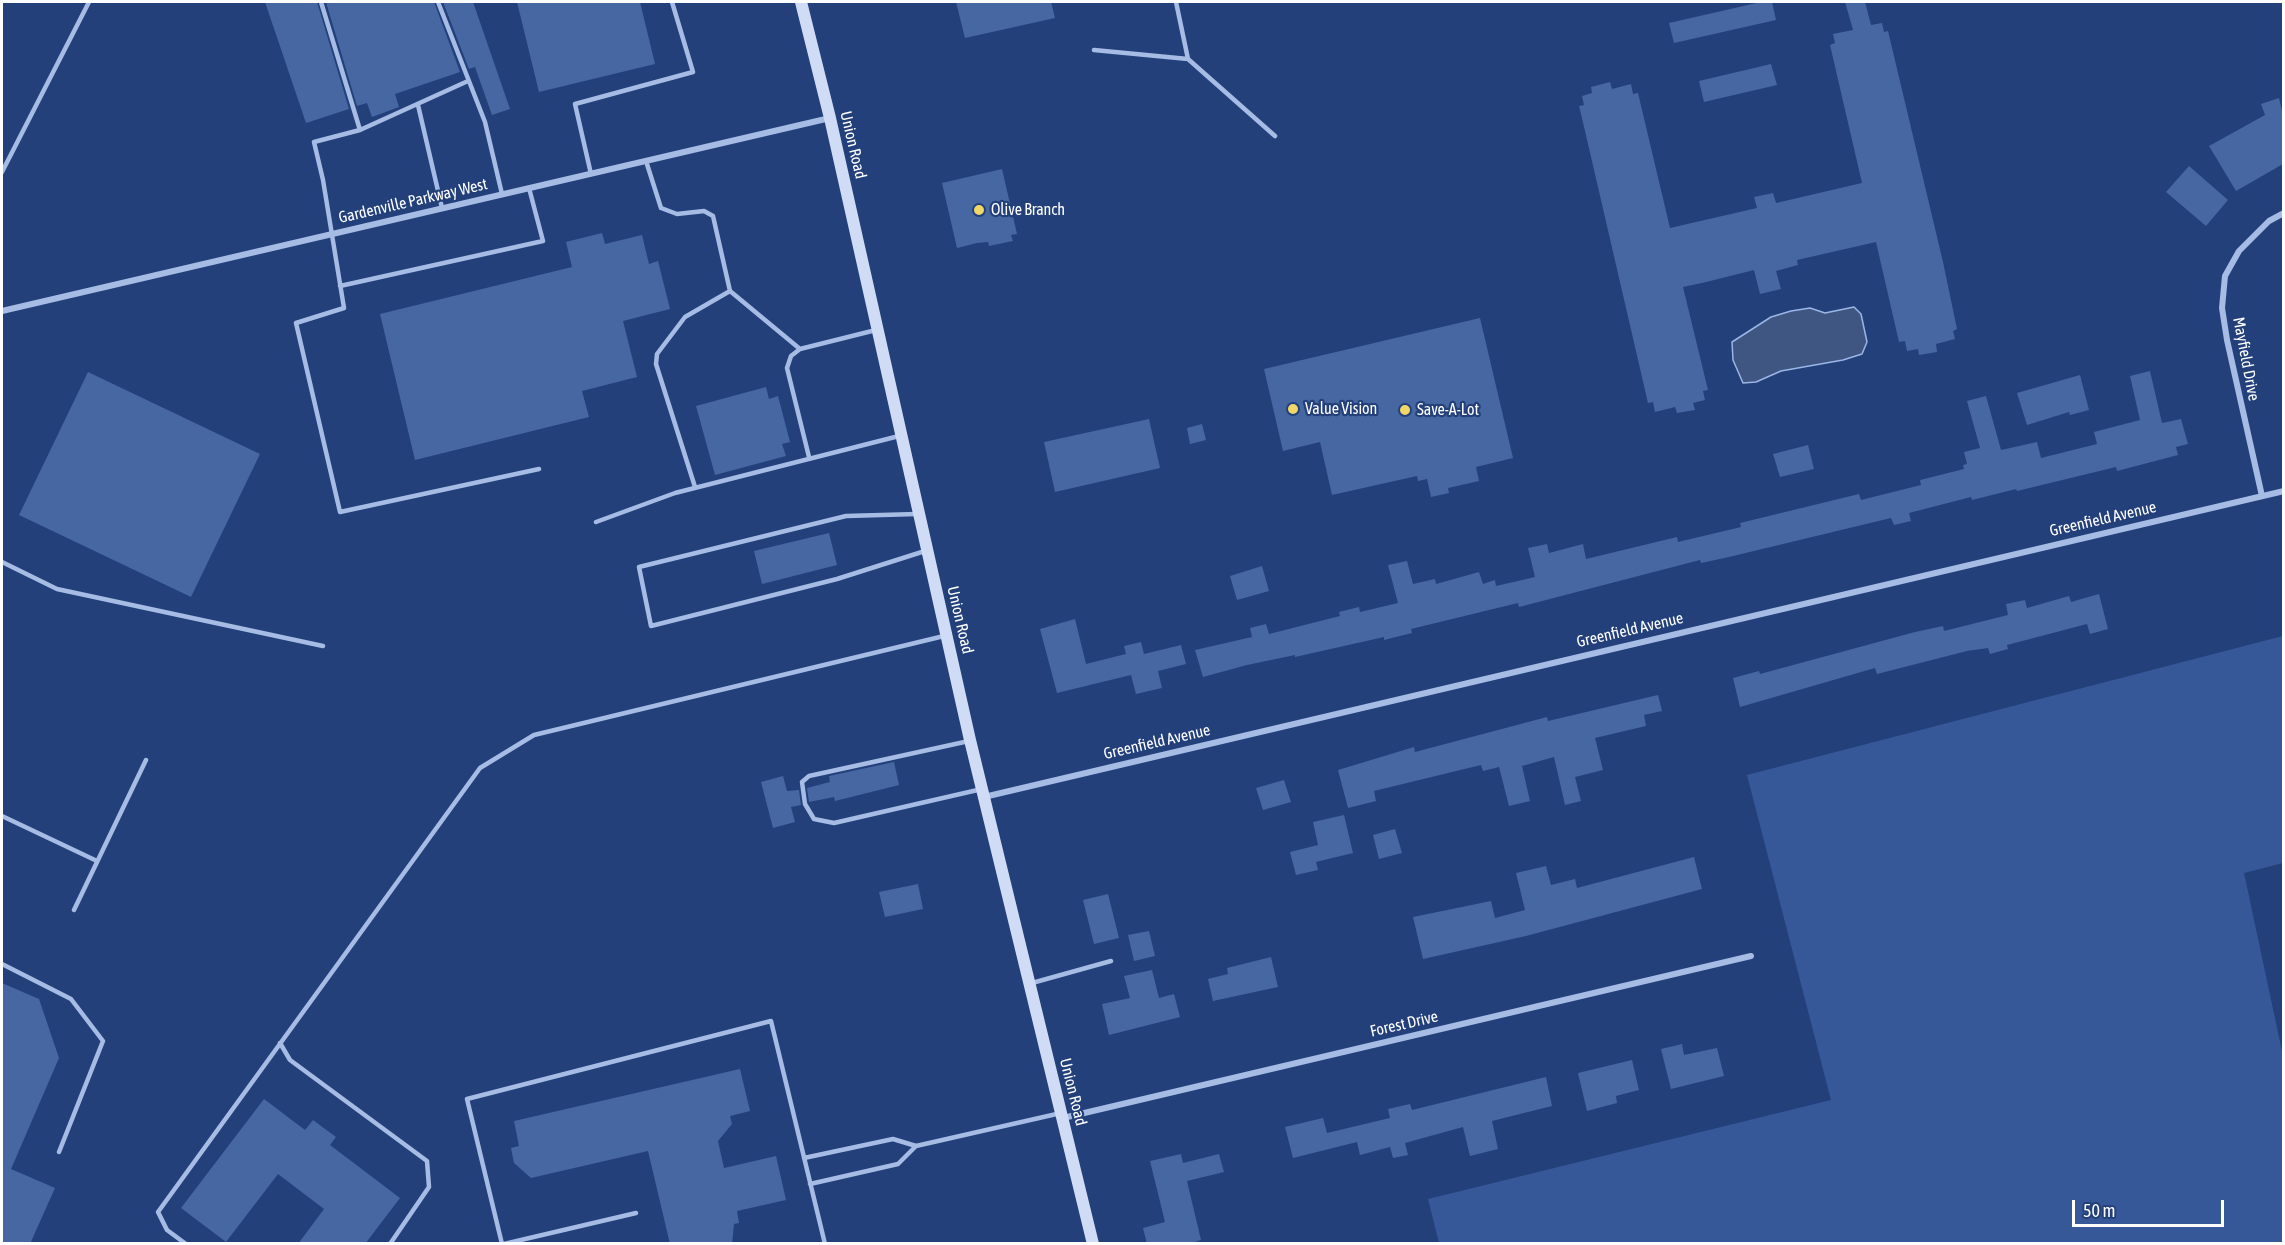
<!DOCTYPE html>
<html>
<head>
<meta charset="utf-8">
<style>
  body { margin:0 }
  #map { position:relative; width:2285px; height:1245px; overflow:hidden; background:#23407b; font-family:"Asap Condensed",sans-serif }
  canvas { display:block }
  .frame { position:absolute; inset:0; border:3px solid #fff; pointer-events:none }
  .scale { position:absolute; left:2072px; top:1200px; width:152px; height:27px; box-sizing:border-box; border:3px solid #fff; border-top:0; padding-left:8px; font-size:18px; line-height:21px; white-space:nowrap; color:#fff; -webkit-text-stroke:4px #23407b; paint-order:stroke }
</style>
</head>
<body>
<div id="map">
<canvas width="2285" height="1245"></canvas>
<div class="frame"></div>
<div class="scale">50 m</div>
</div>
<script>
const c = document.querySelector('canvas').getContext('2d');
c.lineJoin = 'round';
function paint(path, color) {
  c.fillStyle = color;
  c.fill(path, 'evenodd');
}
function poly(rows) {
  const path = new Path2D();
  for (const r of rows) {
    path.moveTo(r[0], r[1]);
    for (let i = 2; i < r.length; i += 2) path.lineTo(r[i], r[i + 1]);
  }
  return path;
}
function strokePath(path, color, width, dash) {
  c.strokeStyle = color;
  c.lineWidth = width;
  c.lineCap = dash ? 'butt' : 'round';
  c.setLineDash(dash || []);
  c.stroke(path);
}
function drawText(font, color, halo, rows, align = 'center') {
  c.font = font + ' "Asap Condensed",sans-serif';
  c.lineWidth = 4.5;
  c.setLineDash([]);
  c.textBaseline = 'middle';
  c.strokeStyle = halo;
  c.fillStyle = color;
  for (const [text, x, y, turn = 0] of rows) {
    c.save();
    c.translate(x, y);
    c.rotate((+turn || 0) * Math.PI / 180);
    c.textAlign = isNaN(turn) ? turn : align;
    if (halo) c.strokeText(text, 0, 0);
    c.fillText(text, 0, 0);
    c.restore();
  }
}
const green = poly([
  [2283,636,2283,863,2244,873,2283,1056,2283,1243,1439,1243,1428,1199,1831,1100,1747,775]
]);
const water = poly([
  [1854,307,1861,314,1867,342,1862,354,1843,360,1781,371,1756,382,1743,383,1733,360,1732,342,1771,317,1791,311,1810,308,1825,313,1854,307]
]);
const building = poly([
  [265,2,317,2,349,109,306,123],
  [326,2,434,2,460,72,395,94,399,107,372,117,367,103,357,106],
  [443,2,473,2,510,109,492,115,475,67,469,69],
  [517,2,640,2,655,64,539,92],
  [956,2,1051,2,1055,18,965,38],
  [1761,2,1772,2,1776,20,1674,43,1669,23],
  [1845,2,1865,2,1871,25,1882,23,1884,32,1888,31,1943,262,1957,329,1953,331,1955,339,1936,344,1937,352,1919,355,1918,349,1907,351,1905,341,1899,342,1876,242,1797,260,1798,265,1776,271,1781,289,1760,294,1754,270,1702,283,1683,287,1708,390,1703,391,1705,400,1693,403,1695,410,1677,413,1675,407,1655,412,1653,402,1648,403,1585,131,1579,106,1584,105,1582,96,1592,93,1591,87,1610,82,1612,89,1631,84,1633,94,1638,93,1670,228,1757,208,1754,197,1773,193,1776,203,1862,183,1830,45,1835,43,1833,34,1853,30],
  [1771,64,1777,85,1704,102,1699,81],
  [2279,98,2283,115,2283,164,2236,191,2209,146,2265,115,2261,104],
  [2189,166,2228,200,2206,226,2166,192],
  [1002,169,1017,234,1011,235,1013,241,989,246,988,242,977,243,957,248,942,183],
  [602,233,605,244,642,235,649,264,658,261,670,309,623,321,637,377,582,391,589,417,415,460,380,314,572,267,566,242],
  [1480,318,1513,458,1476,467,1479,481,1448,488,1449,493,1431,497,1427,479,1418,481,1417,476,1332,495,1320,442,1283,451,1264,369],
  [2150,371,2162,423,2181,419,2188,444,2176,447,2178,455,2117,471,2116,467,2017,491,2016,489,1972,500,1971,497,1909,513,1911,521,1894,525,1891,518,1729,557,1701,563,1700,560,1519,607,1518,603,1411,629,1412,633,1384,640,1384,637,1295,657,1295,655,1247,665,1203,677,1195,650,1252,637,1250,628,1266,624,1269,634,1340,616,1339,612,1359,607,1360,612,1398,603,1388,565,1407,561,1413,584,1435,579,1436,584,1479,572,1483,584,1495,580,1496,586,1535,577,1528,548,1547,544,1549,553,1583,544,1586,559,1677,537,1678,542,1741,527,1740,523,1859,494,1861,500,1921,485,1920,480,1964,469,1963,465,1967,464,1964,452,1980,448,1967,401,1986,396,2001,450,2037,442,2041,458,2097,444,2094,432,2140,420,2130,376],
  [88,372,260,454,191,597,19,515],
  [2080,375,2089,410,2070,415,2069,412,2027,425,2017,393],
  [766,387,769,399,778,396,790,442,782,444,786,456,715,475,696,406],
  [1149,419,1160,468,1055,492,1044,442],
  [1202,424,1206,440,1190,444,1187,428],
  [1808,445,1814,469,1780,477,1773,454],
  [829,533,837,565,762,584,754,551],
  [1262,566,1269,591,1237,600,1230,576],
  [2099,594,2108,629,2090,634,2087,624,2007,645,2008,649,1990,654,1988,648,1967,651,1877,674,1875,668,1740,707,1733,678,1759,671,1760,674,1915,632,1943,626,1944,631,2008,615,2006,604,2025,600,2027,608,2069,596,2071,602],
  [1075,619,1086,664,1126,654,1124,646,1141,642,1144,654,1181,645,1186,664,1158,671,1162,688,1136,694,1131,675,1057,693,1040,629],
  [1658,695,1662,711,1644,715,1646,726,1595,738,1603,770,1575,777,1581,801,1565,805,1554,757,1522,766,1530,801,1509,806,1499,767,1483,771,1481,765,1374,791,1376,801,1348,808,1338,770,1414,747,1415,752,1547,717,1548,721],
  [894,762,899,785,835,801,834,797,809,802,807,788,830,782,829,776],
  [783,776,787,791,799,790,801,805,791,807,795,822,773,828,761,782],
  [1284,780,1291,802,1263,810,1256,788],
  [1344,815,1353,853,1316,862,1318,870,1296,875,1290,852,1318,845,1313,822],
  [1395,829,1402,853,1379,859,1373,835],
  [1694,857,1702,889,1526,936,1423,959,1413,917,1491,901,1495,918,1525,910,1516,873,1546,866,1551,885,1575,879,1577,888],
  [918,884,923,909,885,917,879,892],
  [1108,894,1119,938,1094,944,1083,900],
  [1149,931,1155,956,1134,961,1128,935],
  [1271,957,1278,987,1213,1001,1208,979,1228,974,1227,968],
  [1152,970,1159,998,1174,994,1180,1017,1109,1035,1102,1004,1130,998,1124,976],
  [2,983,39,999,59,1058,11,1169,55,1188,30,1244,2,1244],
  [1682,1044,1684,1055,1717,1048,1724,1076,1671,1089,1661,1049],
  [1632,1060,1639,1090,1616,1096,1617,1103,1587,1111,1578,1073],
  [740,1069,750,1111,730,1116,732,1124,718,1141,724,1168,776,1156,786,1200,737,1211,739,1223,734,1224,732,1244,670,1244,648,1151,531,1178,514,1163,511,1148,519,1146,514,1121],
  [1546,1077,1552,1106,1492,1121,1498,1149,1470,1156,1463,1127,1405,1143,1408,1155,1393,1158,1390,1147,1360,1155,1357,1142,1293,1158,1285,1127,1323,1118,1327,1133,1390,1118,1388,1109,1410,1104,1412,1110],
  [264,1099,305,1130,313,1120,336,1137,330,1145,400,1198,365,1244,298,1244,324,1209,278,1174,226,1242,181,1208],
  [1181,1154,1183,1163,1219,1154,1224,1172,1187,1181,1201,1240,1188,1244,1147,1244,1143,1228,1165,1222,1150,1161]
]);
const service = poly([
  [321,2,360,130,468,81],
  [438,2,485,122,502,194],
  [1176,2,1188,59,1275,136],
  [1094,50,1188,59],
  [418,105,442,208],
  [360,130,314,142,323,180,344,308,296,323,340,512,539,469],
  [646,161,661,208,677,214,704,211,713,216,730,291,800,349],
  [2,172,89,2],
  [591,174,575,104,693,72,672,2],
  [340,286,543,241,529,188],
  [809,457,787,368,791,356,800,349,876,330],
  [695,487,656,364,657,354,685,317,730,291],
  [917,514,846,516,639,567,651,626,837,579,925,551],
  [596,522,675,493,899,436],
  [2,562,57,589,323,646],
  [969,741,809,776,802,782,805,804,814,819,834,823,982,789],
  [2,816,97,861],
  [74,910,146,760],
  [2,964,71,999,103,1041,59,1152],
  [1032,983,1111,961],
  [280,1043,290,1060,427,1161,429,1187,390,1244],
  [804,1158,893,1139,916,1146,1061,1113],
  [810,1184,898,1164,916,1146],
  [186,1244,167,1230,158,1212,480,768,534,735,944,636],
  [502,1244,467,1099,771,1021,825,1244],
  [504,1244,636,1213]
]);
const minor = poly([
  [2,311,830,118],
  [2262,496,2227,340,2222,308,2225,276,2239,251,2269,221,2284,213],
  [984,797,2284,491],
  [1063,1118,1751,956]
]);
const secondary = poly([
  [801,2,830,118,970,740,1093,1244]
]);
const markers = [
  [979,210,6,"#f0d769"],
  [1293,409,6,"#f0d769"],
  [1405,410,6,"#f0d769"]
];
const streetNames = [
  ["Union Road",853,145,77],
  ["Gardenville Parkway West",413,201,-13],
  ["Mayfield Drive",2246,359,79],
  ["Greenfield Avenue",2103,519,-13],
  ["Union Road",960,620,77],
  ["Greenfield Avenue",1630,630,-13],
  ["Greenfield Avenue",1157,742,-13],
  ["Forest Drive",1404,1024,-13],
  ["Union Road",1073,1092,76]
];
const poiNames = [
  ["Olive Branch",991,210],
  ["Value Vision",1305,409],
  ["Save-A-Lot",1417,410]
];
paint(green, '#365899');
paint(water, '#405682');
strokePath(water, '#9ab6e6', 1.5);
paint(building, '#4767a2');
strokePath(service, '#a6bce5', 4.5);
strokePath(minor, '#a6bce5', 6);
strokePath(secondary, '#d0dcf5', 12);
for (const [x, y, r, color] of markers) {
  const dot = new Path2D();
  dot.arc(x, y, r, 0, 2 * Math.PI);
  c.fillStyle = color;
  c.fill(dot);
  strokePath(dot, '#23407b', 2);
}
drawText('16px', '#fff', '#23407b', streetNames);
drawText('16px', '#fff', '#23407b', poiNames, 'left');
</script>
</body>
</html>
